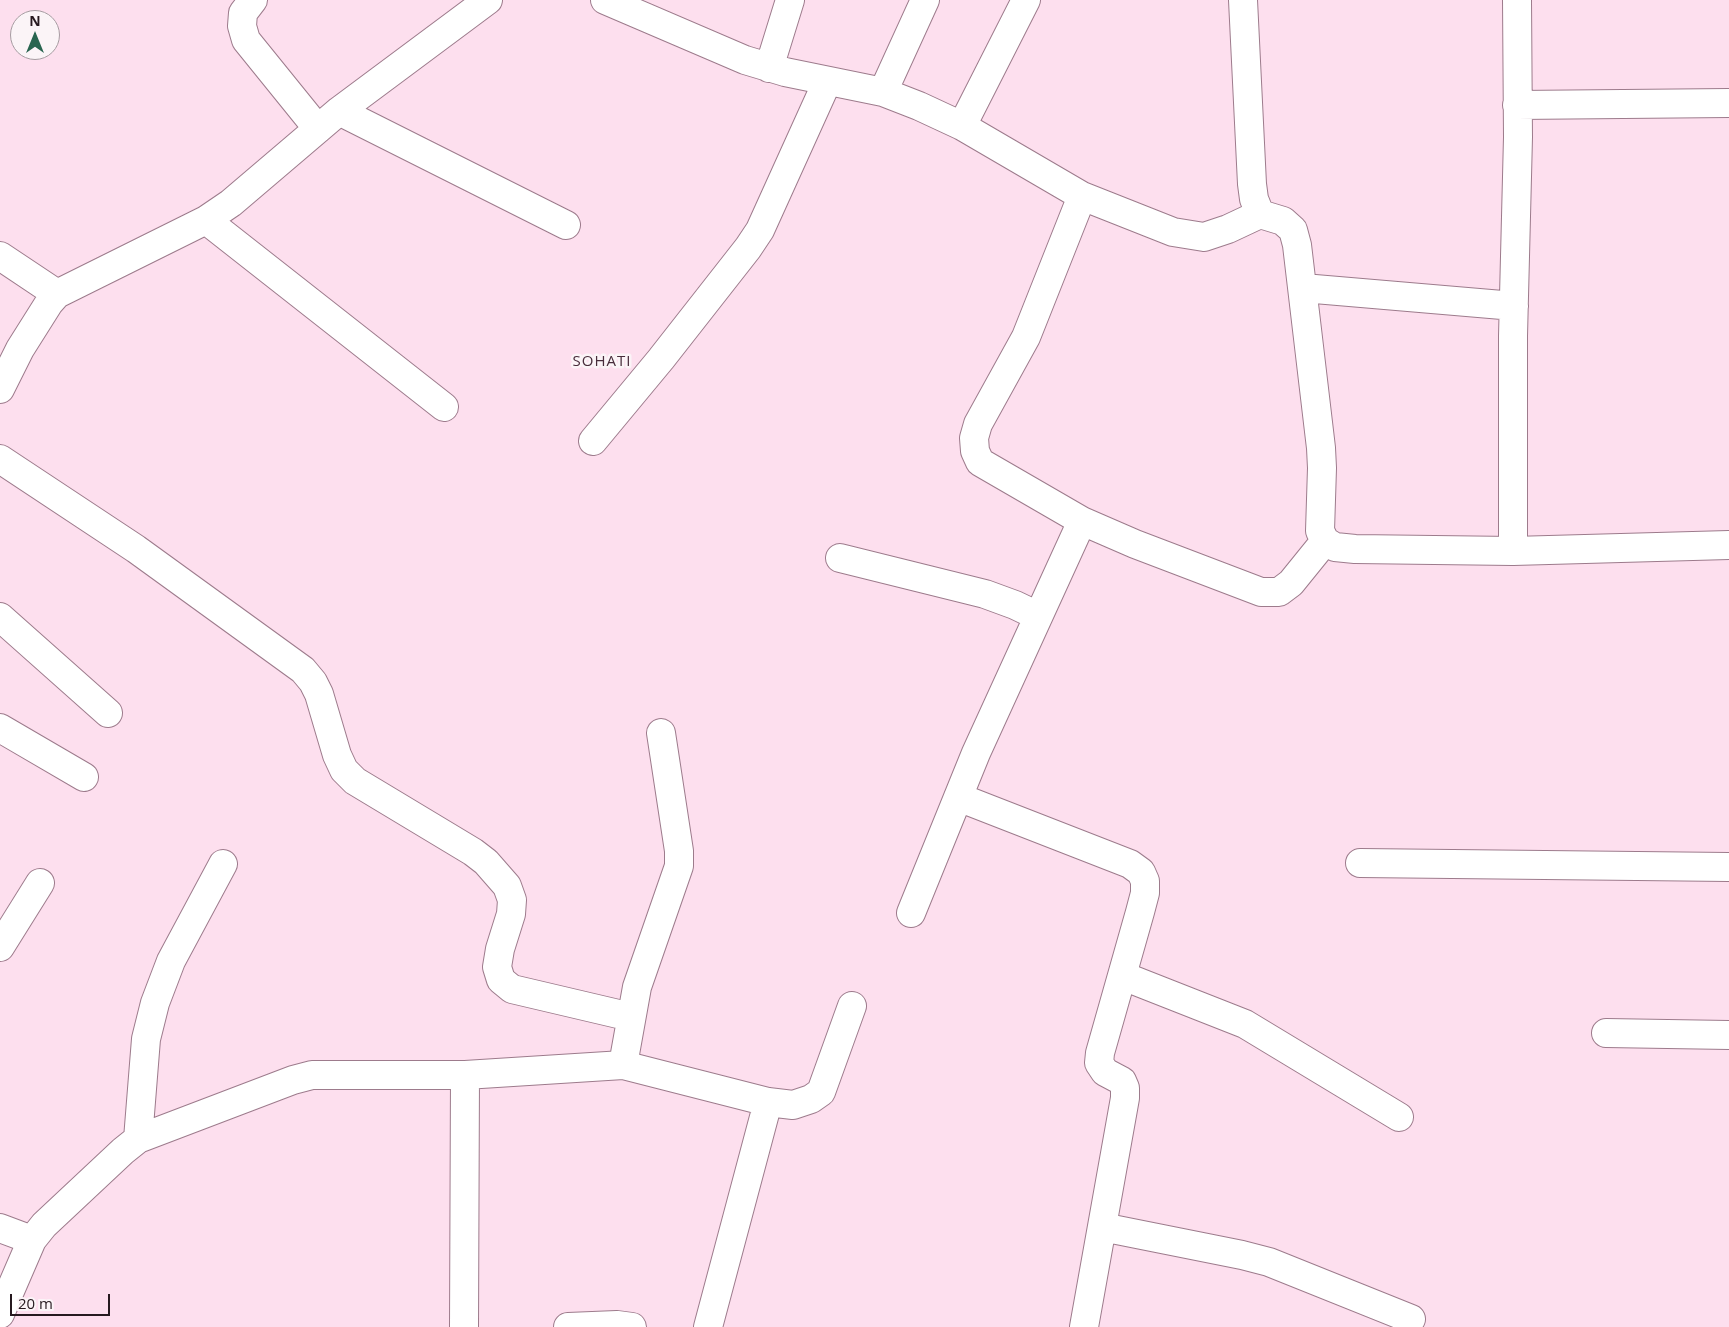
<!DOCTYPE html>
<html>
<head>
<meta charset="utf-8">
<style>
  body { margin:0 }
  #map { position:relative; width:1729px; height:1327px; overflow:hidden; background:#fddfee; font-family:"Open Sans",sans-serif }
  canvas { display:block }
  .north { position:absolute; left:10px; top:10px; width:50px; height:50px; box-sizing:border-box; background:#fbf4f7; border:1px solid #a69ca1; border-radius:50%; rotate:0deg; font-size:14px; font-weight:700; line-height:20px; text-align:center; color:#26191f }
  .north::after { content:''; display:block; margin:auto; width:18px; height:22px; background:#296550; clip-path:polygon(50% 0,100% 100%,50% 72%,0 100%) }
  .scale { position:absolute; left:10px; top:1294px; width:100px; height:22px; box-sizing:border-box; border:2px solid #26191f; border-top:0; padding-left:6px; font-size:15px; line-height:18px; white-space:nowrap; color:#26191f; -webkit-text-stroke:4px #fbf4f7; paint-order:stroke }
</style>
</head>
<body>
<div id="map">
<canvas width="1729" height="1327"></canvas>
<div class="north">N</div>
<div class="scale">20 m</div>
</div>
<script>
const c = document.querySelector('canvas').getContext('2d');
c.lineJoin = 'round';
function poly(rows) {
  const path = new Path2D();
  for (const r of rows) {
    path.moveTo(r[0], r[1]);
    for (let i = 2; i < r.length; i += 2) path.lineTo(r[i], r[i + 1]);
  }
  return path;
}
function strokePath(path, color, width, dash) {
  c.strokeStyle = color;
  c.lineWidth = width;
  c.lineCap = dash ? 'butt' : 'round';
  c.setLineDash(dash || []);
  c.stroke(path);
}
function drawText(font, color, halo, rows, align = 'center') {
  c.font = font + ' "Open Sans",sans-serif';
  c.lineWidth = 5;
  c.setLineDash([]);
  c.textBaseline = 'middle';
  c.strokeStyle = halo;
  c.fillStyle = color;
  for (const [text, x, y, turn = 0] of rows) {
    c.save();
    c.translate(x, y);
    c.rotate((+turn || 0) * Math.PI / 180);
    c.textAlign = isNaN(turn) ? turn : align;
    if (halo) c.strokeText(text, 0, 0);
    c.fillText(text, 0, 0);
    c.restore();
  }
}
const minor = poly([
  [253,0,243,13,242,26,246,40,318,129],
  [605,0,745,60,785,72,883,92,919,106,962,126,1082,196,1173,232,1204,237,1228,229,1260,214],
  [1243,0,1252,184,1254,199,1260,214,1283,221,1293,230,1297,245,1321,448,1322,468,1320,531,1325,541,1335,547,1355,549,1513,551,1729,545],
  [769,68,790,0],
  [883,92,925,0],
  [1517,105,1729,103],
  [339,111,566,225],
  [962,126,1026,0],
  [1082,196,1026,337,978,424,974,438,975,451,980,462,1082,521,1135,544,1261,592,1279,592,1291,583,1325,541],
  [206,220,444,407],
  [0,256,57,294],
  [1303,288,1514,306],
  [0,389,20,349,49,303,57,294,206,220,231,203,339,111,488,0],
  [593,441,661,359,748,248,760,230,827,82],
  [0,459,136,549,303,670,313,682,319,694,337,755,344,770,355,781,473,852,486,862,507,886,512,900,511,914,500,949,497,967,501,980,512,989,631,1017],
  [1513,551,1513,336,1518,137,1517,0],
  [840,558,985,594,1015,605,1038,616],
  [0,617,108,713],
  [0,728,84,777],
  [958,797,1130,864,1141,872,1145,881,1145,893,1140,912,1100,1053,1099,1063,1105,1072,1122,1081,1125,1088,1125,1098,1084,1327],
  [1360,863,1729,867],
  [911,913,976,753,1082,521],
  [0,947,40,883],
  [1123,976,1245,1024,1399,1117],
  [1606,1033,1729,1035],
  [623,1065,637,987,679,866,679,851,661,733],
  [138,1139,146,1039,155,1003,171,961,223,864],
  [1102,1227,1242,1255,1269,1262,1411,1319],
  [0,1228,32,1240],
  [0,1314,32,1240,44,1225,123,1151,138,1139,293,1080,312,1075,465,1075,623,1065,768,1102,793,1105,811,1099,821,1092,852,1006],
  [464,1327,465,1075],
  [568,1327,617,1325,632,1327],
  [708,1327,768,1102]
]);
const quarterNames = [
  ["SOHATI",602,362]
];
strokePath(minor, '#9d7b8c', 30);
strokePath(minor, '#fff', 28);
c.letterSpacing = '1px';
drawText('15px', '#482c3b', '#fbf4f7', quarterNames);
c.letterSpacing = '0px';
</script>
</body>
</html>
